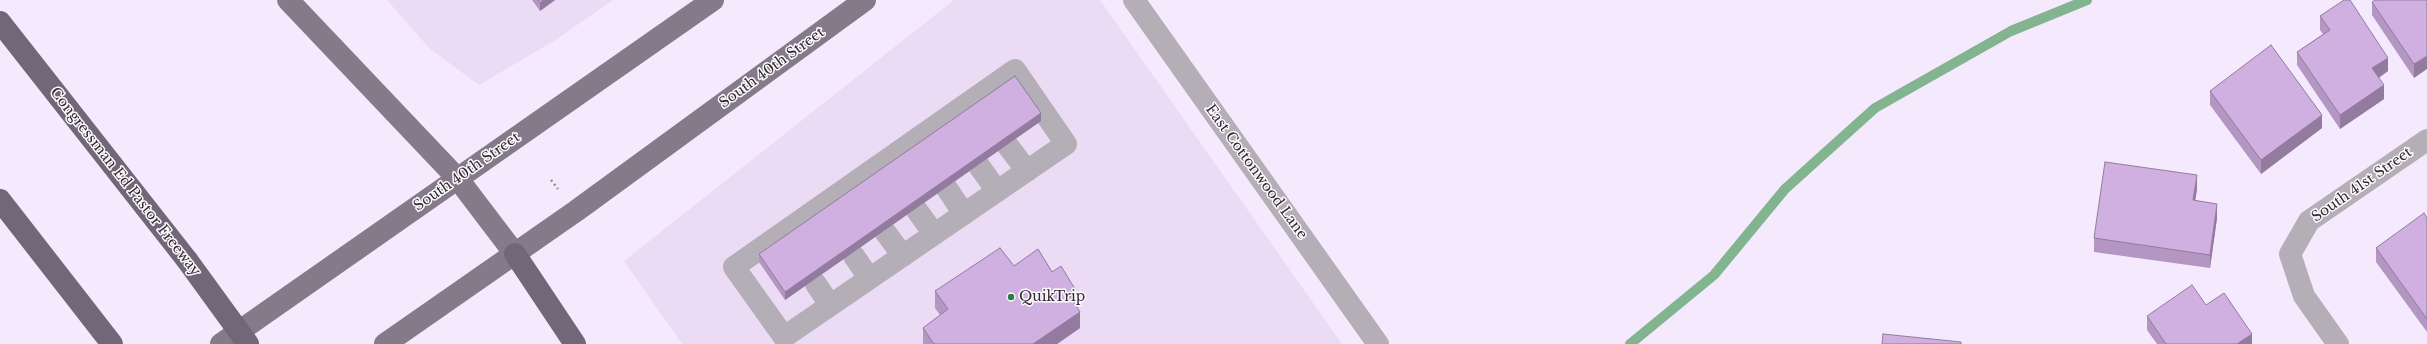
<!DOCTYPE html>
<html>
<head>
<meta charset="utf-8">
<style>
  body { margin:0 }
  canvas { display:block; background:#f5e9fd }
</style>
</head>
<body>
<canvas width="2427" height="344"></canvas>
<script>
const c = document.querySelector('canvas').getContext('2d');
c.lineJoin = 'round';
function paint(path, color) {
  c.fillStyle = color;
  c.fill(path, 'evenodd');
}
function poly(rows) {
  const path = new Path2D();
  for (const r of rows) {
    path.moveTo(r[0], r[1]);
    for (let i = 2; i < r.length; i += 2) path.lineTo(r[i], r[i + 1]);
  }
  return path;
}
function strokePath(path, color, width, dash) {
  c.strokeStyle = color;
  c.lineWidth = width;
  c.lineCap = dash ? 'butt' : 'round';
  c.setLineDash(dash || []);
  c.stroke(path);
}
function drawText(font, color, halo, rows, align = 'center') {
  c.font = font + ' "Libre Baskerville",serif';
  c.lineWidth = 3;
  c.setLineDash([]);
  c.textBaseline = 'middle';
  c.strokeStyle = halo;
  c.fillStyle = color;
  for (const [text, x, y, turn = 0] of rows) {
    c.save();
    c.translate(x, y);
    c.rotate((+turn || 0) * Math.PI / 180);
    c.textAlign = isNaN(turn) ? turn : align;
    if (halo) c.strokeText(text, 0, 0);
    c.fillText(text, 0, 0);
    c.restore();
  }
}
const built = poly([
  [387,0,613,0,554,41,479,85,429,48],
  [954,0,1100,0,1342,344,682,344,624,261]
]);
const stream = poly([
  [1630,344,1714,275,1785,189,1875,108,2011,31,2087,0]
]);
const path = poly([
  [551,180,558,189]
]);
const minor = poly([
  [1134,0,1378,344],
  [1015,70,1066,144,784,337,734,267,1015,70],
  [1008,146,1027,171],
  [977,163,997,191],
  [946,187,964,214],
  [916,209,934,234],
  [886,233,903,256],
  [854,256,869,278],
  [816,284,830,305],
  [2338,344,2304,296,2290,254,2309,221,2427,140]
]);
const major = poly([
  [288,0,458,179,515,254],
  [221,344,713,0],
  [385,344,576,211,865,0]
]);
const highway = poly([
  [0,22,187,260],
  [0,200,112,344],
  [515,254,575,344]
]);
const highwayBridge = poly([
  [187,260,248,344]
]);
const wall = poly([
  [532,0,555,0,540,11],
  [2427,0,2414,78,2372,15,2372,2],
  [2320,16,2388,71,2379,78,2384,99,2340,129,2297,65,2297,52,2323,34,2320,30],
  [2210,91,2322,128,2261,174,2210,105],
  [1041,121,785,300,759,262,759,254],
  [2197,189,2195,201,2217,218,2210,268,2094,252,2094,238],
  [2427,218,2427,332,2376,262,2376,248],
  [1014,266,1052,272,1075,304,1080,328,1057,344,923,344,923,328,940,315,935,308,935,291],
  [2206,305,2252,344,2157,344,2147,330,2147,316]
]);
const shadedWall = poly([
  [544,0,555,0,540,11,540,3],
  [2427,56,2427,69,2414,78,2414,64],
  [2388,58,2388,71,2372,82,2372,68],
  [2384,85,2384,99,2340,129,2340,115],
  [1041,113,1041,121,785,300,785,292],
  [2322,115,2322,128,2261,174,2261,160],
  [2197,175,2197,189,2193,214,2193,200],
  [2217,204,2217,218,2210,268,2210,255],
  [1075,289,1075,305,1069,294],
  [1080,312,1080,328,1057,344,1033,344],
  [2252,334,2252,344,2237,344]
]);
const building = poly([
  [538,0,544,0,540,3,538,0],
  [2344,0,2350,0,2388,58,2372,68,2384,85,2340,115,2297,52,2330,30,2320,16,2344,0],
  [2375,0,2427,0,2427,56,2414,64,2372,2,2375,0],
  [2271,45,2322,115,2261,160,2210,91,2271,45],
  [1015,76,1041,113,785,292,759,254,1015,76],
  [2105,162,2197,175,2193,200,2217,204,2210,255,2094,238,2105,162],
  [2424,213,2427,218,2427,319,2376,248,2424,213],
  [1000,248,1014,266,1038,249,1052,272,1061,266,1075,289,1069,294,1080,312,1033,344,934,344,923,328,948,309,935,291,1000,248],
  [2192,285,2206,305,2224,293,2252,334,2237,344,2166,344,2147,316,2192,285],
  [1883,334,1961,342,1961,344,1882,344,1883,334]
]);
const markers = [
  [1011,297,4,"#2e7a48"]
];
const streetNames = [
  ["South 40th Street",772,68,-36],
  ["South 40th Street",467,172,-35],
  ["East Cottonwood Lane",1256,172,54],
  ["Congressman Ed Pastor Freeway",125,182,52],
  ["South 41st Street",2362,185,-35]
];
const poiNames = [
  ["QuikTrip",1019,297]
];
paint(built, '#ecdbf5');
strokePath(stream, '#82b58f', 10);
strokePath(path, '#928997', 2.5, [2, 3]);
strokePath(minor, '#b4afb7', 22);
strokePath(major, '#847a89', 22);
strokePath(highway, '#726779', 22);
strokePath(highwayBridge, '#726779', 22);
paint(wall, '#b397c2');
paint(shadedWall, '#927b9e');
paint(building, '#d0b0e1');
strokePath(building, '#927b9e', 1);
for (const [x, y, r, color] of markers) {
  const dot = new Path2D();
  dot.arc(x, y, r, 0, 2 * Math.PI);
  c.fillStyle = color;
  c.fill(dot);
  strokePath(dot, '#fdfafe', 1.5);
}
drawText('14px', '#2f2a32', '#fdfafe', streetNames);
drawText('14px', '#2f2a32', '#fdfafe', poiNames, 'left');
</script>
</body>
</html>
